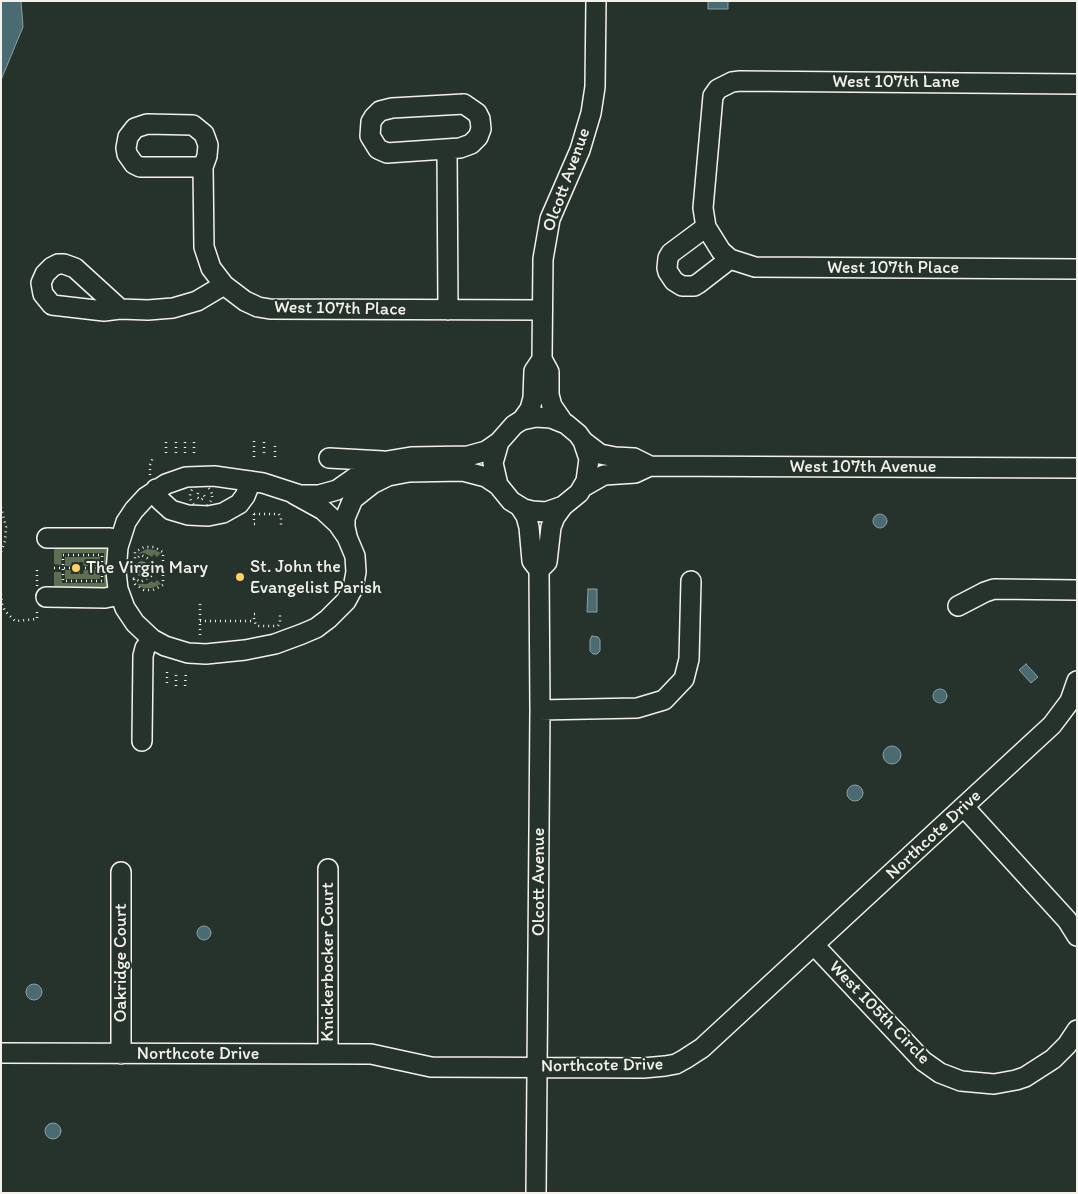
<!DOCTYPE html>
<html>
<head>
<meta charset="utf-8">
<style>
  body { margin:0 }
  #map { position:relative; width:1078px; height:1194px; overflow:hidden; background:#26332d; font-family:Itim,sans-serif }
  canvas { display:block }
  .frame { position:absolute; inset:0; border:2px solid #f4f1e8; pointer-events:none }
</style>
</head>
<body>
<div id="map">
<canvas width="1078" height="1194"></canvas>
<div class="frame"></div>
</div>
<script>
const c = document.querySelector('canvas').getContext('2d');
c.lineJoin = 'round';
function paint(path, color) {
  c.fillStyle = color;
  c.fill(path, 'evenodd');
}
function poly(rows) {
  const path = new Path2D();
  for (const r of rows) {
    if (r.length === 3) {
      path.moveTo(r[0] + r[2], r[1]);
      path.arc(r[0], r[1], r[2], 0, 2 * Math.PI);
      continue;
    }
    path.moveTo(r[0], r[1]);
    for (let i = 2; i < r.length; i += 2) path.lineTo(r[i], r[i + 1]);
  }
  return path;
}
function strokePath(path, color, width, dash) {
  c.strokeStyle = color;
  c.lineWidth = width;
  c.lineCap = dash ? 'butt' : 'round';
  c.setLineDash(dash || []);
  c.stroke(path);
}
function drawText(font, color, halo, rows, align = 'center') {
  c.font = font + ' Itim,sans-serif';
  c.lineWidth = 4;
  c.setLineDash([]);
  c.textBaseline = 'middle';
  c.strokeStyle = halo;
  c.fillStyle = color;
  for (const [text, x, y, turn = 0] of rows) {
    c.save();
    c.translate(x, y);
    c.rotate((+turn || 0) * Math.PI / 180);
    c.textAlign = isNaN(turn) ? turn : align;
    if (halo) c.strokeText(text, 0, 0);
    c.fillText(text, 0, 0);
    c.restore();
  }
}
const green = poly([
  [56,547,109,547,111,564,104,564,104,553,62,553,61,565,54,564,54,550],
  [147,549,155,550,161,553,157,557,154,554,152,557,144,553,137,554],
  [65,557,100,557,100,565,96,566,84,566,83,562,72,562,71,566,65,566],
  [65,570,71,570,71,574,83,574,84,570,96,570,100,572,100,579,65,579],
  [54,572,61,572,62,583,104,583,104,572,111,572,109,589,56,588,54,586],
  [157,580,161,584,152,588,143,588,137,584,147,584,152,581,154,583]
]);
const water = poly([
  [1,1,21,1,23,27,1,80,1,1],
  [708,1,728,1,728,9,708,9,708,1],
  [880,521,7],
  [142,569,7],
  [588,589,597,589,597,612,587,612,588,589],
  [592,636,598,637,600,640,600,651,597,654,593,654,590,651,590,640,592,636],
  [1026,664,1038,677,1031,683,1019,670,1026,664],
  [940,696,7],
  [892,755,9],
  [855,793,8],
  [204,933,7],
  [34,992,8],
  [53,1131,8]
]);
const path = poly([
  [254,441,254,457],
  [166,442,166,457],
  [176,442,176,457],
  [185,442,185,457],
  [194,442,194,457],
  [264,442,264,457],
  [275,457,275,442],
  [150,475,150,465,153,457],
  [201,496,11],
  [198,493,197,497,201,500,205,497,202,492],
  [1,507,6,527,5,541,1,552],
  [254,514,279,514,281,518,281,525,279,525],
  [254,514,254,524,256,524],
  [63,555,102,555,102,581,63,581,63,555],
  [54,568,73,568],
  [80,568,80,564,73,564,73,572,80,572,80,568,102,568],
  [153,569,167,569],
  [133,578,141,582,151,576,153,569,152,564,147,558,141,555,137,558],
  [134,579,135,584,144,590,153,590,163,585,163,552,154,547,144,547,135,552,135,559],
  [37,586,37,567],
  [1,594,2,604,5,611,15,621,37,619,37,609],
  [200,604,200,638],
  [255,614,254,614,254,621,257,626,278,626,280,623,280,615,279,615],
  [200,621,254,621],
  [167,672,167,686],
  [176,686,176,672],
  [185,686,186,672]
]);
const minor = poly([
  [1077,84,740,81,732,82,718,89,713,96,703,208,706,227,721,251,730,259,755,267,1077,269],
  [464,104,477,113,480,119,481,129,478,137,471,144,460,148,387,153,378,149,370,136,371,122,374,117,380,111,392,108,464,104],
  [447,149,448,310],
  [203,167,140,167,134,164,127,154,126,148,128,137,135,128,147,124,193,125,204,134,208,145,207,156,203,167,204,247,211,268,224,285],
  [706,227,671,253,668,258,667,268,668,272,674,281,682,286,694,286,699,283,730,259],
  [120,309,75,268,64,264,58,264,52,267,45,274,41,283,43,294,52,305,104,311,120,309,148,310,173,308,197,301,224,285,245,301,258,307,270,309,542,310],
  [522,420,530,409,533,398,534,371,542,359],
  [563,422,552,406,549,395,549,372,542,359,543,259,550,219,580,150,591,113,595,87,596,1],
  [583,441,589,459,586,481,579,493,563,506,546,512,532,511,524,509,511,501,498,485,493,463,499,442,514,425,522,420,536,417,551,418,566,424,578,434,583,441,600,454,615,457,634,458,650,466],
  [329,458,383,461],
  [583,487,604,475,635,473,650,466,1077,468],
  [156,489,160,500,171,510,188,515,208,516,223,513,239,504,245,496,251,481],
  [294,494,323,510,338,524,347,537,355,556,356,572,353,588,346,601,328,619,316,628,302,634,275,644,245,650,206,654,188,653,165,646,152,639,135,623,125,608,118,589,116,572,118,547,126,522,134,510,146,497,166,484,186,477,214,476,263,483,300,495,319,495,337,490,360,474,387,461,411,457,468,456,486,451,499,442],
  [520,507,526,516,529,527,532,561,539,570,540,710,536,1193],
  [347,536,345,527,345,518,353,499,372,484,388,476,409,472,463,471,486,477,498,485],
  [47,538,110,538,120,540],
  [539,570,547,562,551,527,555,517,563,506],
  [46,597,105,598,120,595],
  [958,606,985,592,994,589,1077,590],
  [540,710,637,708,664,700,684,679,689,659,691,581],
  [142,741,143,656,145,648,152,639],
  [964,807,1067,920,1077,936],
  [328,869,328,1054],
  [814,945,923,1061,940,1073,961,1081,994,1084,1016,1080,1025,1077,1053,1059,1067,1045,1077,1030],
  [1,1053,371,1054,431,1067,643,1068,665,1066,676,1064,685,1059,702,1048,1052,725,1070,701,1077,681],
  [121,1054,121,872]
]);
const markers = [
  [76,568,5,"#ffd166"],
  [240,577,5,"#ffd166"]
];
const streetNames = [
  ["West 107th Lane",896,82],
  ["Olcott Avenue",567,180,-70],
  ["West 107th Place",893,268],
  ["West 107th Place",340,309,1],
  ["West 107th Avenue",863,467],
  ["Northcote Drive",934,835,-43],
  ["Olcott Avenue",539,882,-90],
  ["Knickerbocker Court",328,962,-90],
  ["Oakridge Court",121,963,-90],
  ["West 105th Circle",879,1013,46],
  ["Northcote Drive",198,1054],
  ["Northcote Drive",602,1066,-1]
];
const poiNames = [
  ["St. John the",250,567],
  ["Evangelist Parish",250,588],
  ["The Virgin Mary",86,568]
];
paint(green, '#5e6e50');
paint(water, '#4a6b71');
strokePath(water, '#8ea1a1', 1);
strokePath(minor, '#f4f1e8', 22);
strokePath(path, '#f4f1e8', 2.5, [1, 4]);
strokePath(minor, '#26332d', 19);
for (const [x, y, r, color] of markers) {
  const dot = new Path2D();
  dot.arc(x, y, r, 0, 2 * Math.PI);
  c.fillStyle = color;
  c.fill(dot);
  strokePath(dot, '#26332d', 2);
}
drawText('18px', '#f4f1e8', '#26332d', streetNames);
drawText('18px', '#f4f1e8', '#26332d', poiNames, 'left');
</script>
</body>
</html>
